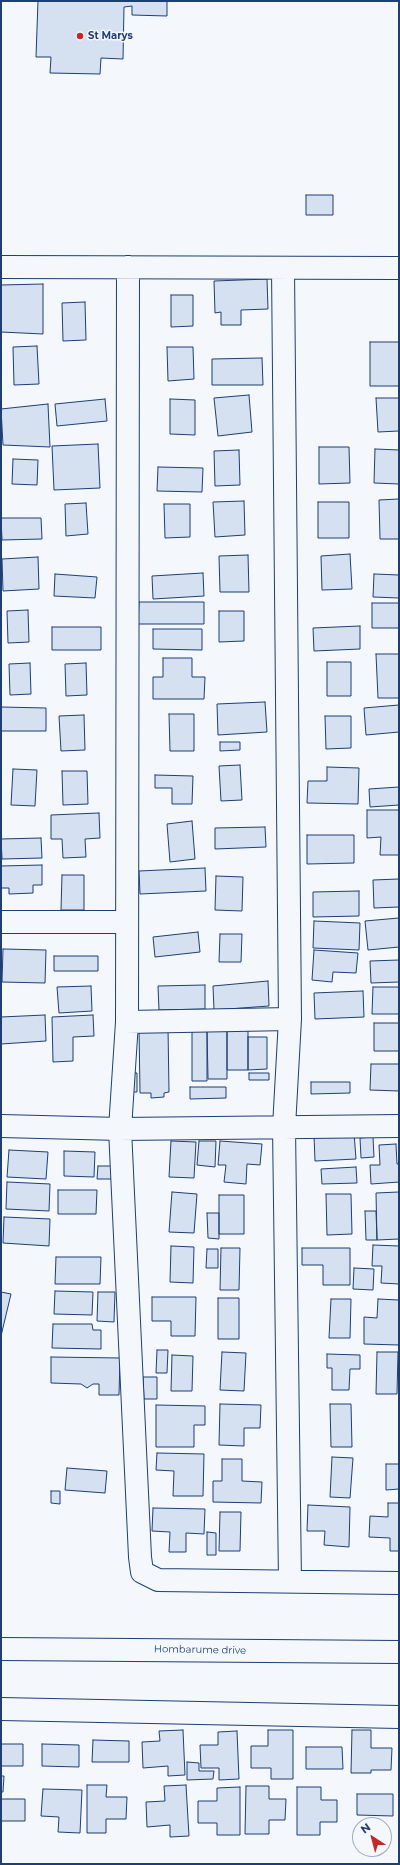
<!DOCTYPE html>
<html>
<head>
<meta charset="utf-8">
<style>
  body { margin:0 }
  #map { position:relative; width:400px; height:1865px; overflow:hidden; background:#f4f7fb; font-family:Montserrat,sans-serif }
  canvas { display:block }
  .frame { position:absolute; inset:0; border:2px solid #1d3f73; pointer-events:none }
  .north { position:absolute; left:352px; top:1817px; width:40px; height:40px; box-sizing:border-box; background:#f4f7fb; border:1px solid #9eadc5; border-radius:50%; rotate:324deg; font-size:11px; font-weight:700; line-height:16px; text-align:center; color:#1d3f73 }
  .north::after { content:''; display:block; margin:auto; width:14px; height:18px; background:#c62828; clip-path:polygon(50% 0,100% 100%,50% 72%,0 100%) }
</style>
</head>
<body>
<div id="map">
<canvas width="400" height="1865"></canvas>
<div class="frame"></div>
<div class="north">N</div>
</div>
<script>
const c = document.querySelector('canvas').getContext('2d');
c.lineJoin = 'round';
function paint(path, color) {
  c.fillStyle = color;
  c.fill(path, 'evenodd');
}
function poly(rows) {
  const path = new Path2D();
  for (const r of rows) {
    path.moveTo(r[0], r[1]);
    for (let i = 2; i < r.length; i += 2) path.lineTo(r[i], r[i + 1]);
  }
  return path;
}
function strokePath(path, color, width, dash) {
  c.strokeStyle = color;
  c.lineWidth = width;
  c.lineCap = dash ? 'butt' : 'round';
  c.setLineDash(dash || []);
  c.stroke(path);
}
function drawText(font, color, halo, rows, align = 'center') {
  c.font = font + ' Montserrat,sans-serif';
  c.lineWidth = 3;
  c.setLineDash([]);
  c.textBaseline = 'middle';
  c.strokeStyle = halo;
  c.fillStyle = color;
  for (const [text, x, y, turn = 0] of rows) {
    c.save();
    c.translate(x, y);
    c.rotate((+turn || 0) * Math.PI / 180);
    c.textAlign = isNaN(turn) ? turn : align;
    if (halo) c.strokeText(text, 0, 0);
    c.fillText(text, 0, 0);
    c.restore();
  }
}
const building = poly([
  [38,1,167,1,167,16,132,15,132,6,124,7,123,59,101,58,100,74,50,73,51,57,36,57,38,1],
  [306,195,333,195,333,215,306,215,306,195],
  [267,279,268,309,241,310,241,325,221,325,221,312,215,313,214,281,267,279],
  [43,284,43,334,1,332,1,285,43,284],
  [171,295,193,295,193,326,171,327,171,295],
  [85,302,86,340,63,341,62,303,85,302],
  [370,342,399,342,399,386,370,386,370,342],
  [37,346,39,384,14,385,13,347,37,346],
  [167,347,193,347,194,379,168,381,167,347],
  [262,358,263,385,212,385,212,359,262,358],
  [249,395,252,432,218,436,214,398,249,395],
  [376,398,399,398,399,431,378,432,376,398],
  [105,399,107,421,57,426,55,404,105,399],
  [170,399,195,400,195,435,170,434,170,399],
  [48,404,50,447,3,445,1,409,48,404],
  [98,444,100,488,54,490,52,446,98,444],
  [319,447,349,447,350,483,319,484,319,447],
  [375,449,399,450,399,484,374,483,375,449],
  [239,450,240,485,215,486,214,451,239,450],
  [13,459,38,460,37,485,12,484,13,459],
  [158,467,203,468,202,492,157,491,158,467],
  [399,499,399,539,380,539,379,500,399,499],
  [244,501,245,535,215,537,213,502,244,501],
  [318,502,349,502,349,538,318,538,318,502],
  [86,503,88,534,66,536,65,504,86,503],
  [164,504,190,504,190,537,165,538,164,504],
  [1,518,41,518,42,539,2,540,1,518],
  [350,554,352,589,322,590,321,556,350,554],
  [248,555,249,592,220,592,219,556,248,555],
  [38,557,39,589,3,591,2,559,38,557],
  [203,573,204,596,153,599,152,576,203,573],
  [55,574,97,577,95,598,54,596,55,574],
  [374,574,399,575,399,598,373,597,374,574],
  [139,602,204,602,204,624,138,624,139,602],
  [372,603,399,603,399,628,372,628,372,603],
  [28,610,29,642,8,643,7,611,28,610],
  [219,611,244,611,244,641,219,642,219,611],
  [360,626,360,649,314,651,313,628,360,626],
  [52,627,101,627,101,650,52,650,52,627],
  [153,629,202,629,202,650,153,649,153,629],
  [376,654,399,654,399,698,378,698,376,654],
  [163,658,192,658,192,677,205,677,204,699,153,699,153,677,163,677,163,658],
  [327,662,351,662,351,696,327,696,327,662],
  [30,663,31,694,10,695,9,664,30,663],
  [86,663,87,695,66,696,65,664,86,663],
  [265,702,267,732,218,735,217,704,265,702],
  [399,705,399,732,366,735,364,708,399,705],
  [1,707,46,708,46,731,1,731,1,707],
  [169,714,194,714,194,751,170,751,169,714],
  [84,715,85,750,61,751,59,716,84,715],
  [325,716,351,716,351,748,326,749,325,716],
  [220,742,240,742,240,750,220,751,220,742],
  [240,765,242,800,221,801,219,766,240,765],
  [327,767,359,768,358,804,307,803,308,781,327,781,327,767],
  [13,769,37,770,35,806,11,805,13,769],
  [62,771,87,771,88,804,63,805,62,771],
  [155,775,193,776,192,804,172,804,172,788,155,788,155,775],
  [399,787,399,805,370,807,369,789,399,787],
  [367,810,399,810,399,855,380,855,381,837,367,838,367,810],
  [99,813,100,838,85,839,86,857,63,858,62,839,51,839,51,815,99,813],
  [192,821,195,859,170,862,167,824,192,821],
  [265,827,266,847,215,849,215,828,265,827],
  [307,835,354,835,354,863,307,864,307,835],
  [41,838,42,858,2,859,1,839,41,838],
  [42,865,42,885,33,885,33,893,9,894,9,888,1,888,1,866,42,865],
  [205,868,206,891,140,894,139,871,205,868],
  [62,875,84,875,84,910,61,910,62,875],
  [216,876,243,877,242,911,215,910,216,876],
  [399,879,399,907,374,908,373,880,399,879],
  [359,891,359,916,313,917,313,892,359,891],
  [399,918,399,947,368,950,365,921,399,918],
  [314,921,360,923,359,950,313,948,314,921],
  [198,932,200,952,155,957,153,937,198,932],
  [220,934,242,934,241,962,219,962,220,934],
  [3,949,46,950,45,983,2,982,3,949],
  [314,950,358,953,356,973,333,972,332,982,312,980,314,950],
  [54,956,98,956,98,971,54,971,54,956],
  [399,960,399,982,371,983,370,961,399,960],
  [268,981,269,1006,214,1010,213,986,268,981],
  [205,985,205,1009,159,1010,158,986,205,985],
  [91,986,92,1011,59,1013,57,987,91,986],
  [373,987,399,987,399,1014,372,1014,373,987],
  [363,991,364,1017,315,1019,314,993,363,991],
  [45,1015,46,1041,1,1044,1,1017,45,1015],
  [93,1015,94,1036,73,1037,73,1061,53,1062,52,1017,93,1015],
  [374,1023,399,1023,399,1051,374,1051,374,1023],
  [168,1027,169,1092,164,1093,164,1097,151,1098,151,1093,140,1093,139,1028,168,1027],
  [227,1028,248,1028,248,1070,227,1070,227,1028],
  [207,1030,207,1081,192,1081,192,1031,207,1030],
  [207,1030,227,1030,227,1079,208,1079,207,1030],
  [248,1037,267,1037,267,1069,248,1070,248,1037],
  [371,1064,399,1064,399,1091,370,1090,371,1064],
  [128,1073,137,1073,137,1092,128,1092,128,1073],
  [249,1073,269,1073,269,1080,249,1080,249,1073],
  [311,1082,350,1082,350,1093,311,1094,311,1082],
  [190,1087,226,1087,226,1098,190,1099,190,1087],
  [354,1133,356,1159,315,1161,314,1135,354,1133],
  [373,1137,374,1157,361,1158,360,1138,373,1137],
  [171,1141,196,1142,194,1178,169,1177,171,1141],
  [199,1141,216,1141,215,1167,197,1165,199,1141],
  [220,1141,262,1144,260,1165,247,1164,246,1184,224,1182,226,1165,218,1165,220,1141],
  [396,1144,397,1164,399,1164,399,1182,371,1184,370,1165,380,1165,379,1145,396,1144],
  [9,1150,48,1152,46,1179,7,1177,9,1150],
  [64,1151,95,1152,94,1177,64,1176,64,1151],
  [98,1166,114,1166,114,1179,97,1179,98,1166],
  [356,1167,357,1183,322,1184,321,1169,356,1167],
  [7,1182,50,1184,49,1211,6,1209,7,1182],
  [58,1190,97,1190,96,1214,58,1214,58,1190],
  [172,1192,197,1194,194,1233,169,1232,172,1192],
  [399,1192,399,1239,377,1240,376,1193,399,1192],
  [326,1194,351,1194,352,1234,327,1235,326,1194],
  [219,1195,244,1195,244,1234,219,1234,219,1195],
  [365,1211,376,1211,377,1240,366,1240,365,1211],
  [207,1213,219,1213,219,1239,208,1238,207,1213],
  [4,1217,50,1219,49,1246,3,1243,4,1217],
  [373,1245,399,1246,399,1284,381,1283,382,1266,372,1266,373,1245],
  [171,1246,194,1247,193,1283,170,1282,171,1246],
  [221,1248,240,1248,239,1290,220,1290,221,1248],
  [302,1248,350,1248,350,1285,323,1285,323,1265,302,1265,302,1248],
  [207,1249,218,1249,218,1268,206,1268,207,1249],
  [56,1257,101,1257,100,1284,55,1284,56,1257],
  [354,1268,374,1269,373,1290,353,1289,354,1268],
  [55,1291,93,1292,92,1315,54,1314,55,1291],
  [1,1292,11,1294,1,1336,1,1292],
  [98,1292,115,1292,114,1322,97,1321,98,1292],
  [152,1297,196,1297,195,1336,171,1336,171,1321,152,1321,152,1297],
  [218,1298,239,1298,239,1339,218,1339,218,1298],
  [331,1299,351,1299,350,1338,329,1338,331,1299],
  [378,1299,399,1300,399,1345,364,1344,364,1317,377,1318,378,1299],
  [53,1324,92,1324,93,1330,101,1330,101,1349,52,1348,53,1324],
  [157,1350,168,1350,167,1373,156,1373,157,1350],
  [222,1352,246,1353,244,1391,220,1390,222,1352],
  [377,1352,398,1352,397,1394,376,1394,377,1352],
  [327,1354,360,1355,360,1369,350,1369,349,1390,332,1390,332,1368,327,1368,327,1354],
  [172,1355,193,1356,192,1391,171,1391,172,1355],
  [51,1357,120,1358,119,1395,99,1395,99,1384,93,1384,87,1388,81,1384,51,1383,51,1357],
  [143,1377,157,1377,157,1399,144,1399,143,1377],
  [220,1404,261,1405,260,1428,244,1428,244,1446,219,1445,220,1404],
  [330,1404,351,1404,352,1447,331,1447,330,1404],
  [156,1405,205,1406,205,1425,194,1425,194,1447,156,1447,156,1405],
  [157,1453,204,1454,203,1496,173,1496,174,1471,156,1470,157,1453],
  [332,1457,353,1458,350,1498,330,1497,332,1457],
  [222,1459,242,1459,242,1481,262,1482,261,1503,213,1502,213,1481,222,1481,222,1459],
  [386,1464,399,1464,399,1489,386,1490,386,1464],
  [67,1468,107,1471,105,1493,65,1490,67,1468],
  [51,1491,60,1491,60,1504,51,1503,51,1491],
  [388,1503,399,1503,399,1551,390,1551,390,1538,369,1537,370,1516,388,1517,388,1503],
  [308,1505,350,1507,349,1547,324,1545,325,1531,307,1531,308,1505],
  [153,1508,205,1509,204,1534,186,1533,186,1552,169,1552,170,1532,152,1531,153,1508],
  [220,1512,241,1512,240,1551,219,1551,220,1512],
  [207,1532,216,1533,216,1555,207,1555,207,1532],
  [183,1730,185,1775,168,1776,168,1766,143,1768,142,1742,160,1741,159,1731,183,1730],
  [268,1730,293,1730,293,1779,271,1779,271,1768,251,1768,251,1746,268,1746,268,1730],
  [352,1730,371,1730,371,1748,392,1748,391,1770,371,1770,371,1773,351,1773,352,1730],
  [237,1731,239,1779,219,1780,219,1768,201,1768,200,1745,218,1745,218,1732,237,1731],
  [93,1740,129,1741,129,1762,92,1762,93,1740],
  [1,1744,23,1744,23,1766,1,1766,1,1744],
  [42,1744,79,1745,79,1767,42,1766,42,1744],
  [306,1747,342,1747,343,1769,306,1769,306,1747],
  [187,1762,199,1763,199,1771,214,1771,213,1779,187,1780,187,1762],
  [1,1776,4,1776,3,1792,1,1792,1,1776],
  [87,1785,107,1785,106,1797,127,1797,126,1819,106,1819,106,1833,87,1833,87,1785],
  [186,1785,189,1836,170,1837,170,1825,147,1827,146,1802,165,1801,164,1786,186,1785],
  [246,1786,269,1786,269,1799,286,1799,285,1820,269,1820,269,1834,245,1834,246,1786],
  [240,1787,240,1835,217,1835,217,1823,198,1823,198,1801,217,1801,217,1788,240,1787],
  [297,1787,321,1787,321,1800,337,1800,337,1822,320,1822,320,1835,297,1835,297,1787],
  [43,1789,82,1790,80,1833,58,1832,59,1817,41,1816,43,1789],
  [357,1794,393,1794,393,1816,357,1815,357,1794],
  [1,1799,25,1799,25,1821,1,1821,1,1799]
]);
const minor = poly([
  [1,267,399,268],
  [128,267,127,1022,120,1129,140,1557,142,1572,158,1580,399,1583],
  [283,268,290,1019,284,1127,290,1581],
  [1,922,127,922],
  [127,1022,290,1019],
  [1,1126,120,1129,399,1126],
  [1,1649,399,1652],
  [1,1709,399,1717]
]);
const markers = [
  [80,36,4,"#c62828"]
];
const poiNames = [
  ["St Marys",88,36]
];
const streetNames = [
  ["Hombarume drive",200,1650,1]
];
paint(building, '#d5e0f0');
strokePath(building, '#1d3f73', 1);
strokePath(minor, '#1d3f73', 24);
strokePath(minor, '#f4f7fb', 22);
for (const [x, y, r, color] of markers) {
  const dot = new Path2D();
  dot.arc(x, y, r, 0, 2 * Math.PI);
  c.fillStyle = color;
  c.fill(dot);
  strokePath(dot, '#f4f7fb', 1.5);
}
drawText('bold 10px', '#1d3f73', '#f4f7fb', poiNames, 'left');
drawText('10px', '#1d3f73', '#f4f7fb', streetNames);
</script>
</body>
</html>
